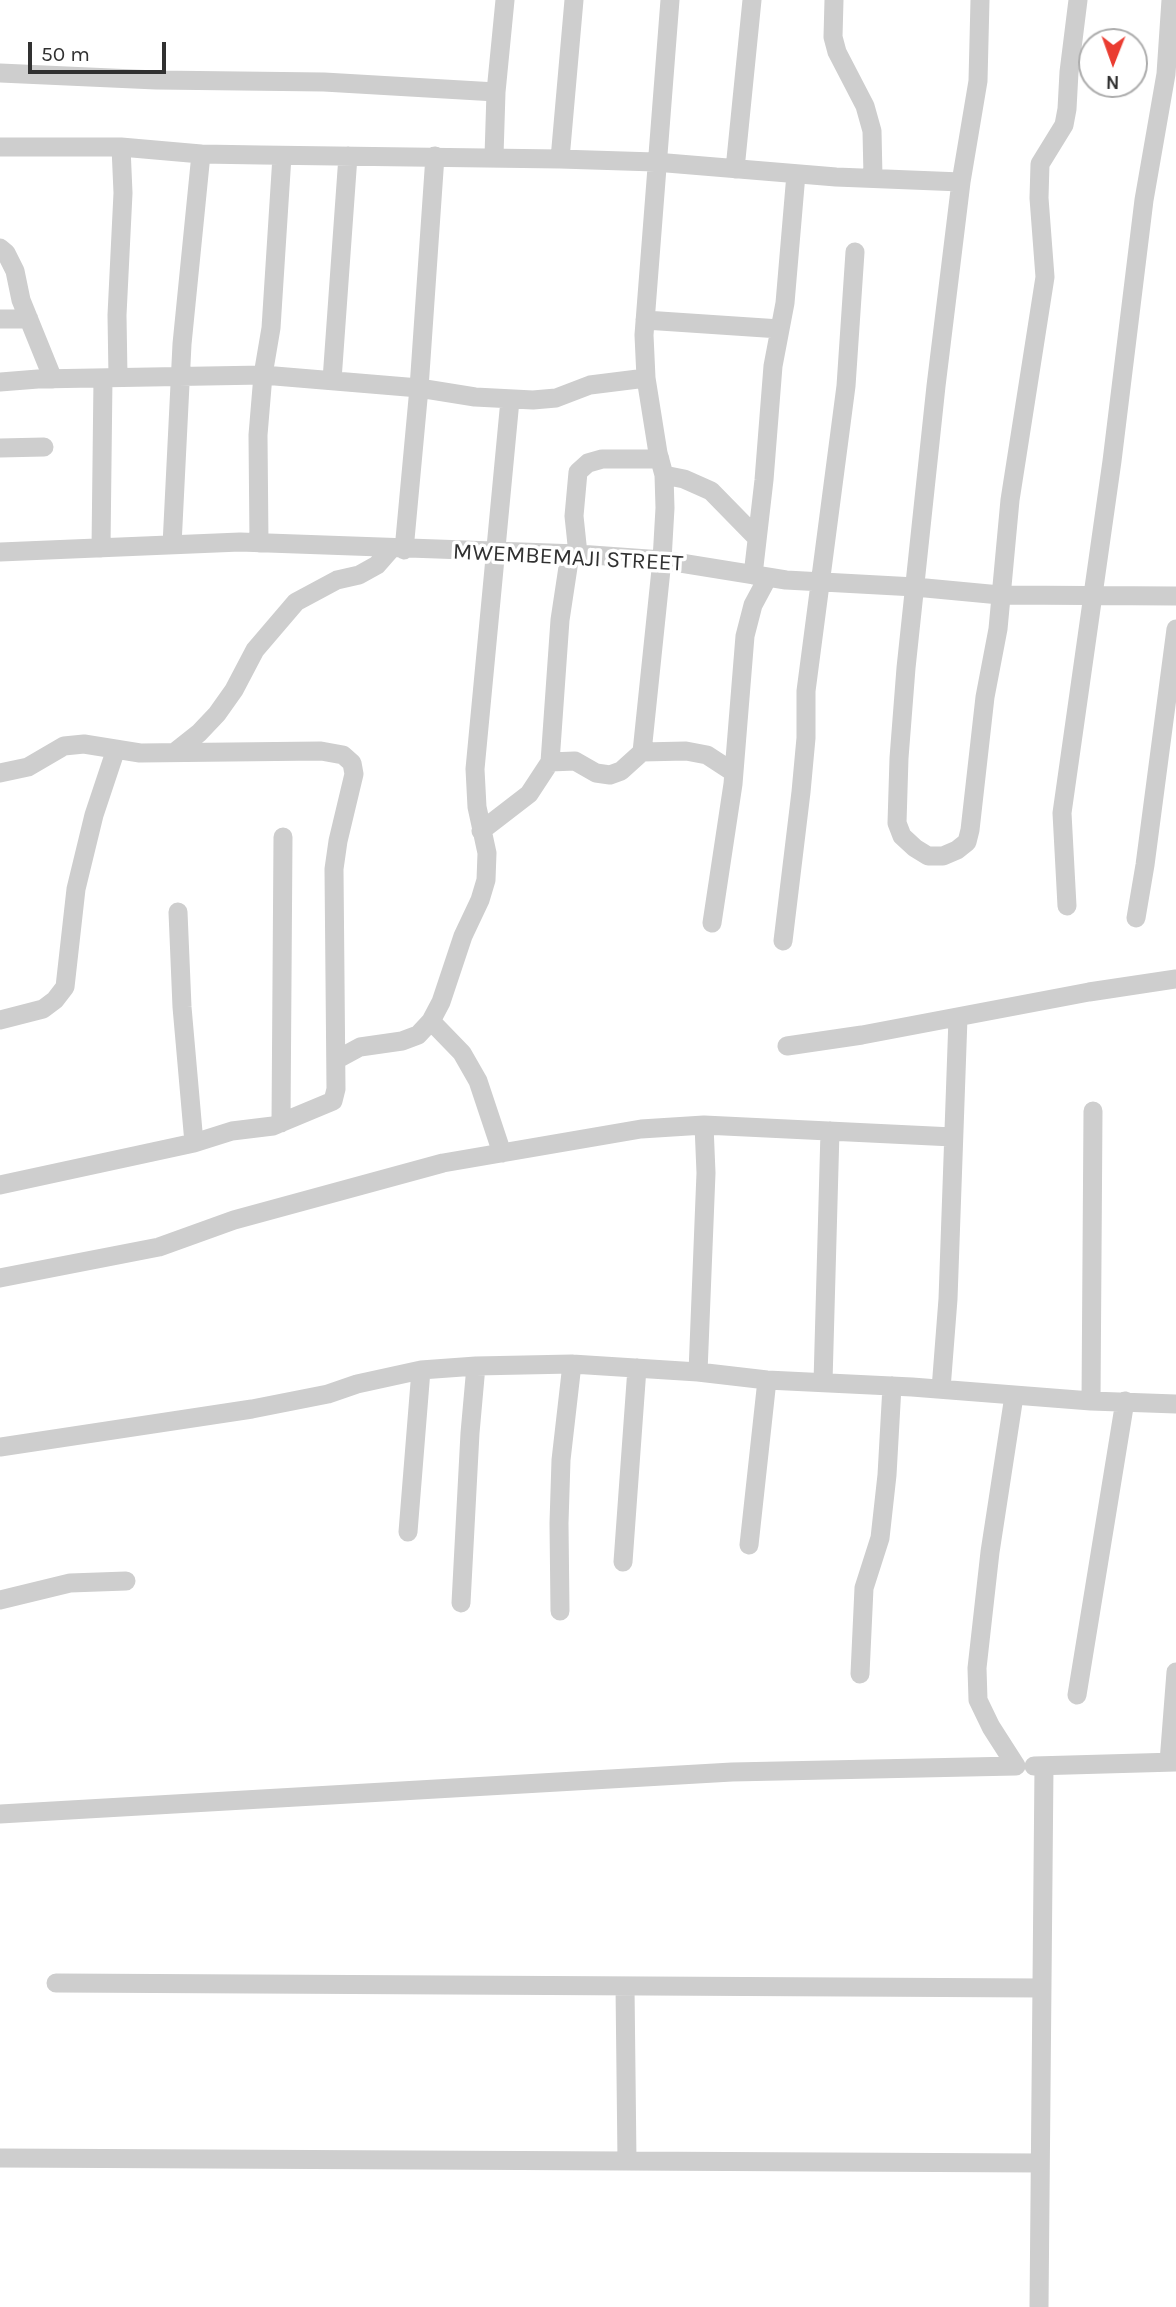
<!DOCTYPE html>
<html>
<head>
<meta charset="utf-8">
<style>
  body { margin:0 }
  #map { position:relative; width:1176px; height:2307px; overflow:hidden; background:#fff; font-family:Karla,sans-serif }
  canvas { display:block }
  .north { position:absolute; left:1078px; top:28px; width:70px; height:70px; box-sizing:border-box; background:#fff; border:2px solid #adadad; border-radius:50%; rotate:181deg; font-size:19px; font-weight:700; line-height:28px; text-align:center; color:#313131 }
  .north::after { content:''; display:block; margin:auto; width:24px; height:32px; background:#ea3c31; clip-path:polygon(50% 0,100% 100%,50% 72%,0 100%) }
  .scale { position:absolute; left:28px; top:42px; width:138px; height:32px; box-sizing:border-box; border:4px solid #313131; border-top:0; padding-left:9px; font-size:21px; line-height:24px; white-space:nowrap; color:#313131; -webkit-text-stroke:5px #fff; paint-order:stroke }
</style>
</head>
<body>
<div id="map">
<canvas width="1176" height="2307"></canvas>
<div class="north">N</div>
<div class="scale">50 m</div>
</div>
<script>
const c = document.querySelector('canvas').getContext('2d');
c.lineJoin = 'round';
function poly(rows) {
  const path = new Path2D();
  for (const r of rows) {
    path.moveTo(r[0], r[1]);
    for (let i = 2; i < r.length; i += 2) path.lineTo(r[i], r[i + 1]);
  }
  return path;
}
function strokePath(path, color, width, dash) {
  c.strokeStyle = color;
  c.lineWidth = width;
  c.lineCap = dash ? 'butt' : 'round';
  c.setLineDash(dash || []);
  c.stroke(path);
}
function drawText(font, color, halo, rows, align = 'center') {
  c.font = font + ' Karla,sans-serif';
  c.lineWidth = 7;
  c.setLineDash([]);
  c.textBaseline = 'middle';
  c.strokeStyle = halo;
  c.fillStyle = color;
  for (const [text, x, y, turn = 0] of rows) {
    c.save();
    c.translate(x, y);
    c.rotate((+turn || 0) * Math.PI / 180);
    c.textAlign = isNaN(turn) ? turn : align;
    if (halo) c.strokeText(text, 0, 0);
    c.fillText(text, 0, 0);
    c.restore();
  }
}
const street = poly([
  [834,0,833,37,837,52,865,106,872,131,873,177],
  [980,0,978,81,961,182,936,386,906,668,899,758,897,823,902,836,915,848,928,856,943,856,957,850,967,842,970,830,985,697,998,629,1010,500,1045,277,1039,198,1040,164,1064,125,1067,109,1069,72,1078,0],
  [0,73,156,80,324,82,496,92],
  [0,147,121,147,201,154,261,155,560,159,655,162,836,177,961,182],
  [494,156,496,92,505,0],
  [560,159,574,0],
  [735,169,752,0],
  [0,248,6,253,15,271,21,300,53,379],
  [0,319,29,319],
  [645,320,780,329],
  [118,377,117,315,123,193,121,147],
  [332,380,348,156],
  [0,382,38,379,263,375,419,388,475,397,533,400,556,398,590,385,646,378],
  [0,448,44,447],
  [664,475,684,479,711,491,757,538],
  [259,543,258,435,263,375,271,328,282,156],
  [172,545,182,344,201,154],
  [101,548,103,378],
  [404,550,419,388,435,156],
  [0,552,240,542,578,554,662,560,786,580,915,587,1000,595,1176,596],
  [578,554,574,516,578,472,588,463,602,459,660,459],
  [753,575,764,480,773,366,785,303,796,174],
  [175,752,199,733,217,714,234,690,255,650,296,602,337,580,359,575,377,565,391,549],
  [642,752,662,560,665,508,664,475,658,453,646,378,644,335,670,0],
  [550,762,575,761,596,773,610,775,621,771,642,752,686,751,707,755,733,772],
  [0,773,28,767,64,746,84,744,140,753,321,751,343,755,352,763,354,774,338,841,334,869,336,1089,333,1101,273,1126,232,1131,194,1143,0,1185],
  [481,831,529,794,550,762,560,620,570,554],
  [1067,906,1062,813,1112,461,1144,200,1166,74,1171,0],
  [178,912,182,1007,194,1143],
  [1136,918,1145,865,1176,629],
  [712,923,733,784,745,636,753,605,768,577],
  [783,941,801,792,806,738,806,691,846,386,855,252],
  [0,1020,43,1009,55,1000,65,987,76,889,94,815,116,749],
  [431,1021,462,1053,478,1081,502,1153],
  [787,1046,862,1035,1089,992,1176,979],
  [336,1060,360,1047,402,1041,418,1035,431,1021,441,1002,463,936,480,900,486,880,487,853,477,807,475,769,510,400],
  [281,1123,283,837],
  [0,1278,159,1247,234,1220,443,1163,641,1129,704,1125,953,1137],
  [698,1372,706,1173,704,1125],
  [823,1382,830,1131],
  [941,1389,948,1299,958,1018],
  [1091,1401,1093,1111],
  [0,1447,252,1409,328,1394,357,1384,421,1370,476,1366,572,1364,698,1372,767,1380,912,1387,1091,1401,1176,1404],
  [408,1532,421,1370],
  [749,1545,767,1380],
  [623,1562,637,1368],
  [0,1600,70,1583,126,1581],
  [461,1603,470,1433,476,1366],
  [560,1611,559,1523,561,1460,572,1364],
  [860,1674,864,1588,880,1538,887,1475,892,1386],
  [1077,1695,1125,1401],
  [1169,1762,1176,1672],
  [1034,1766,1176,1762],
  [0,1814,732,1772,1016,1766,991,1727,978,1700,977,1668,990,1552,1014,1396],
  [56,1983,1041,1988],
  [625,1986,627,2161],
  [0,2158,1040,2163],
  [1039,2307,1044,1766]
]);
const streetNames = [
  ["MWEMBEMAJI STREET",568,558,3]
];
strokePath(street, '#cecece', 19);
drawText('23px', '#313131', '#fff', streetNames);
</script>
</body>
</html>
